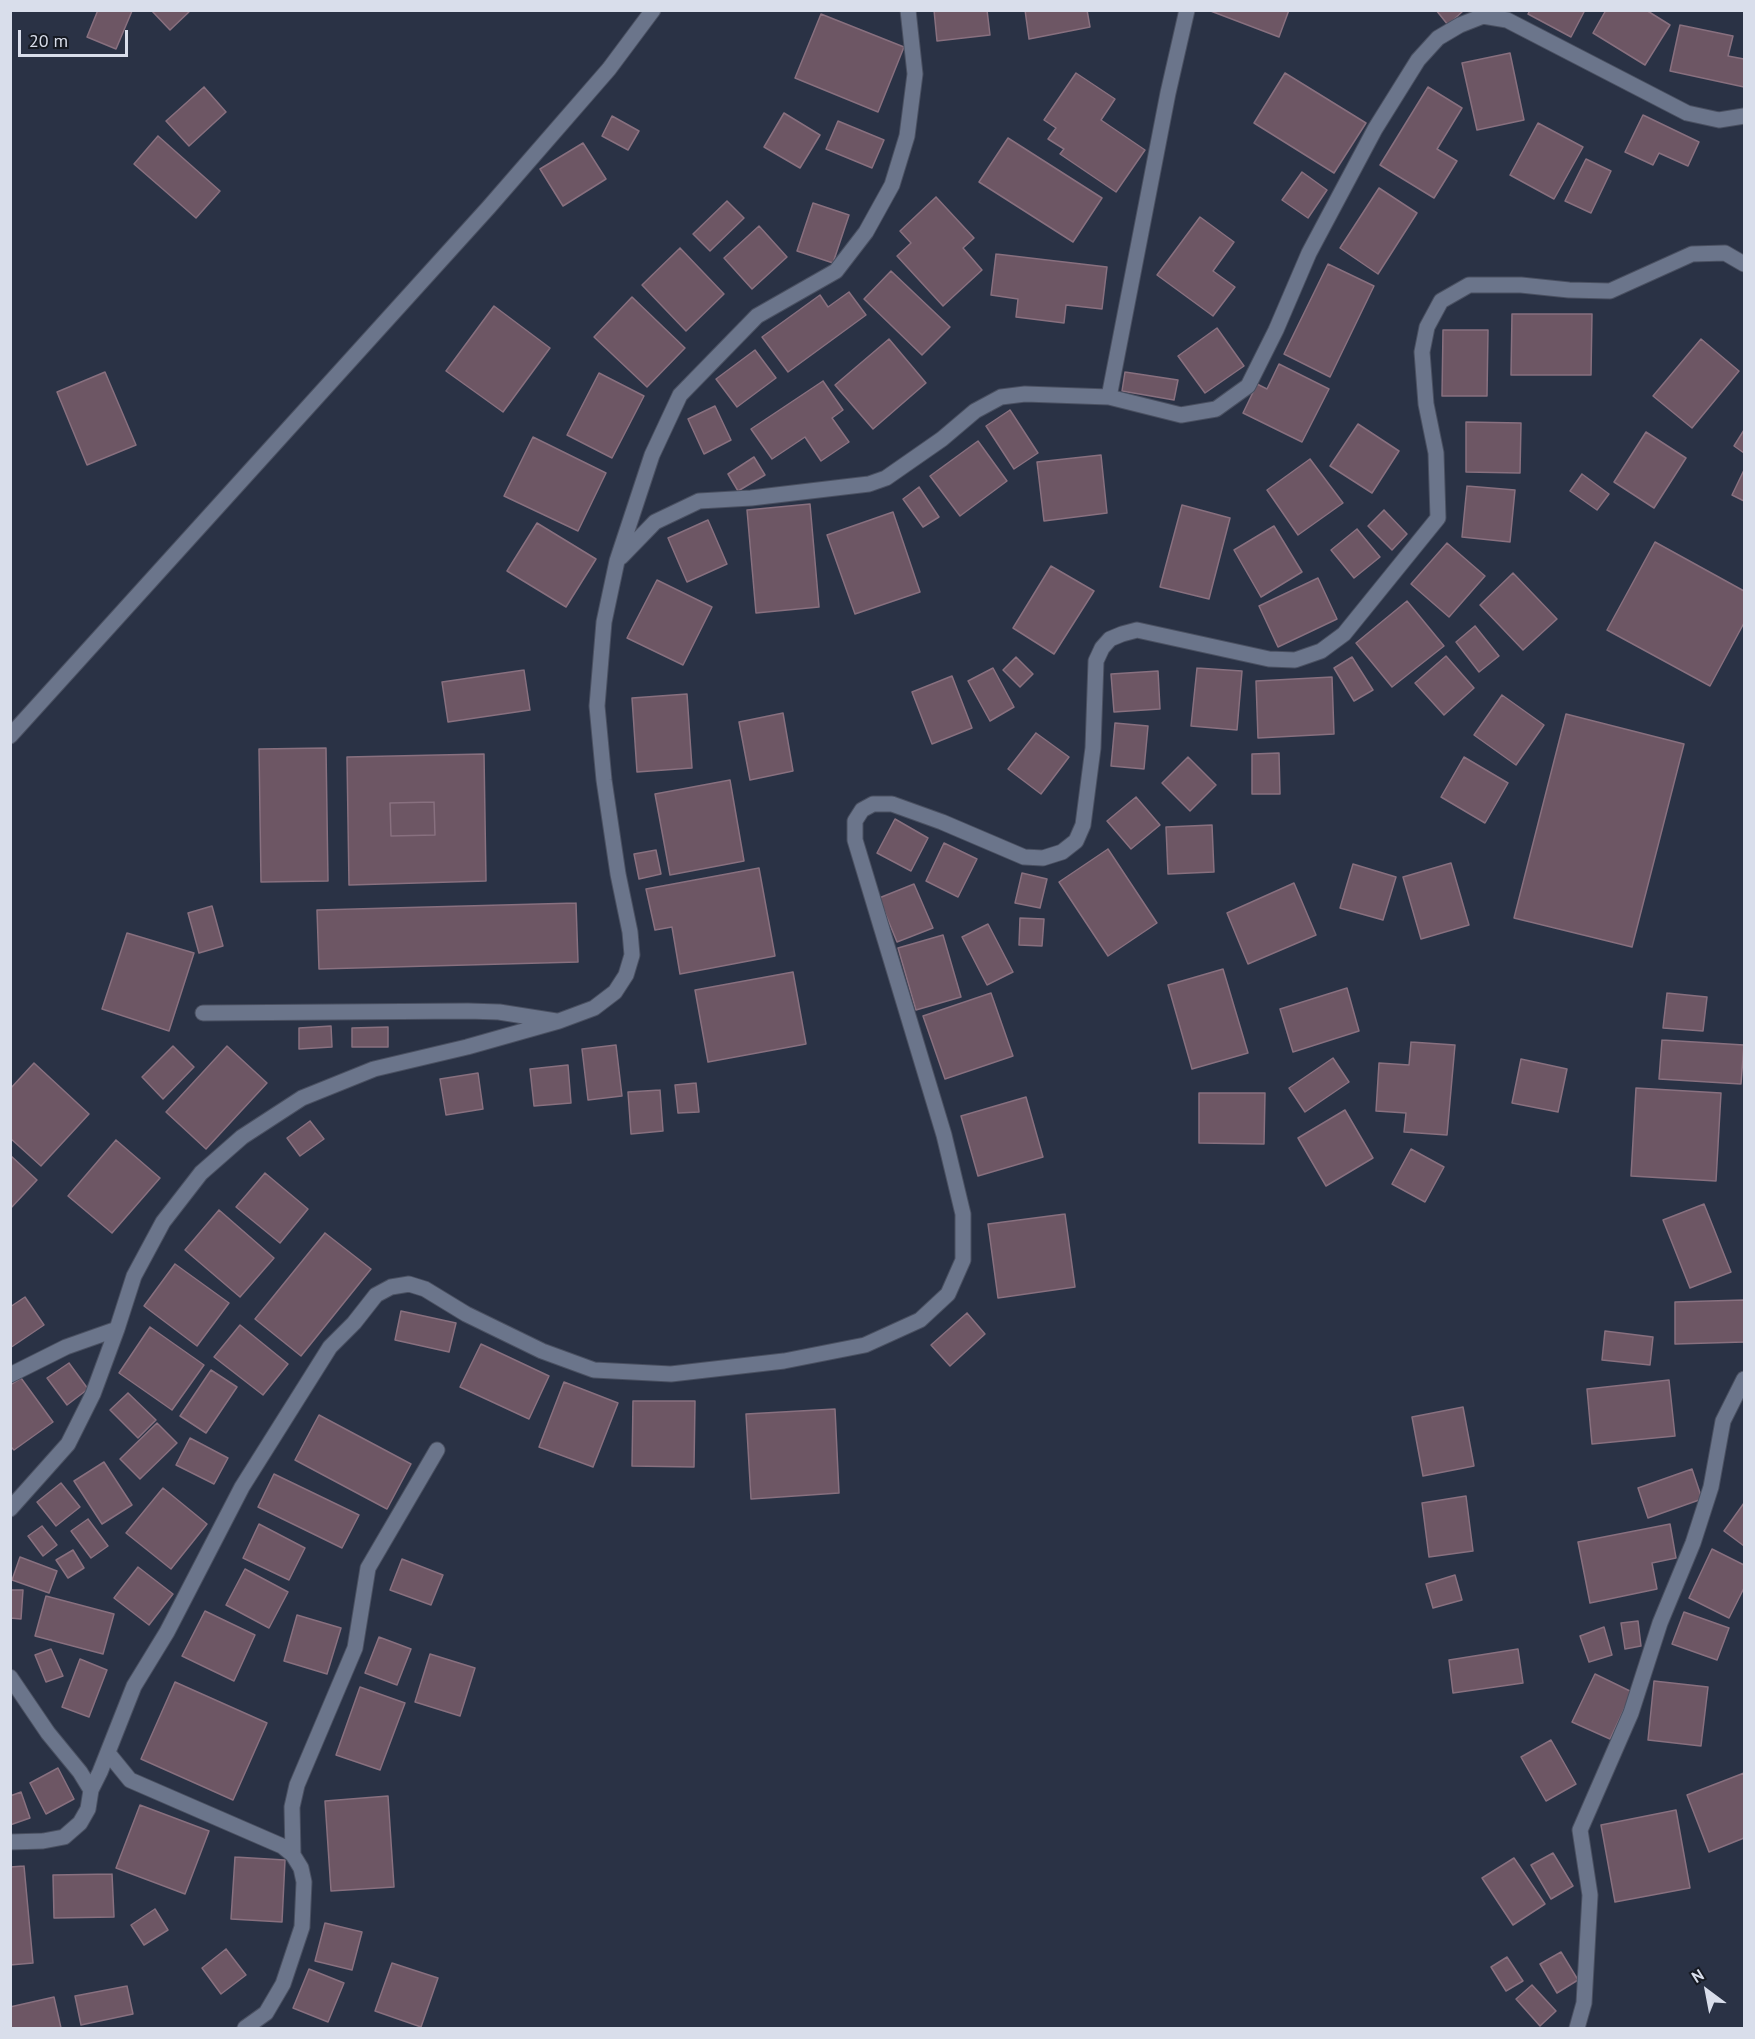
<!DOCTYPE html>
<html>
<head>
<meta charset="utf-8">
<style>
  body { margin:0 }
  #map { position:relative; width:1755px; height:2039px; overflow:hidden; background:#2a3245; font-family:"PT Sans",sans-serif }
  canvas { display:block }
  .frame { position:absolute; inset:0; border:12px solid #d9deeb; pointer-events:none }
  .north { position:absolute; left:1677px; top:1961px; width:60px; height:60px; -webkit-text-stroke:4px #161a23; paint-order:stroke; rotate:328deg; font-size:16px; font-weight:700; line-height:24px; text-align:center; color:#d9deeb }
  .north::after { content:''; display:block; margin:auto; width:21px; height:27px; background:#d9deeb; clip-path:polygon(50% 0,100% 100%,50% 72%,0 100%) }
  .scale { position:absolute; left:18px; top:30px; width:110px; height:27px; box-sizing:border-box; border:3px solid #d9deeb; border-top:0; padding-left:8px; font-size:18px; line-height:21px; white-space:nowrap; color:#d9deeb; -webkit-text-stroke:4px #161a23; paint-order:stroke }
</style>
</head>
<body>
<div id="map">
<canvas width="1755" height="2039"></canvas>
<div class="frame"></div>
<div class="north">N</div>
<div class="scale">20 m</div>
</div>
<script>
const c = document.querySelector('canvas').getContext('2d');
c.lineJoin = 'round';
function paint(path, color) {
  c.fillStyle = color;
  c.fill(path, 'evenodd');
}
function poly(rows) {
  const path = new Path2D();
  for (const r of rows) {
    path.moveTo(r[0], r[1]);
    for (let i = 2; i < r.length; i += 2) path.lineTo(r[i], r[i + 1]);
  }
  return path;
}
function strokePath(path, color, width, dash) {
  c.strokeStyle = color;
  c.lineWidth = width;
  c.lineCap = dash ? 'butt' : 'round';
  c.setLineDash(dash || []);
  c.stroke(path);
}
const building = poly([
  [98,10,132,11,116,49,87,37,98,10],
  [151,10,191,10,170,30,151,10],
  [934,10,987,10,990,35,937,41,934,10],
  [1025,10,1087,10,1090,27,1029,39,1025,10],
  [1208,10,1289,10,1279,37,1208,10],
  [1436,10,1464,10,1448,25,1436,10],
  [1530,10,1585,10,1571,37,1528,14,1530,10],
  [1606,10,1646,10,1670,25,1645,65,1593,33,1606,10],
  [821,14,904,47,878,112,795,78,821,14],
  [1680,25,1733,36,1728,56,1744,59,1744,87,1670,71,1680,25],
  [1510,53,1524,120,1477,130,1462,63,1510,53],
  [1076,73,1115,99,1101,120,1145,150,1116,192,1060,154,1064,149,1048,139,1056,128,1044,120,1076,73],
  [1285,73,1366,123,1334,173,1254,123,1285,73],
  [204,87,226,112,189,146,166,121,204,87],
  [1428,87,1462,108,1437,149,1457,161,1434,198,1380,165,1428,87],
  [784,113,820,135,800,168,764,147,784,113],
  [1643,115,1699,142,1688,166,1659,153,1653,165,1625,152,1643,115],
  [612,116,639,131,628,150,602,136,612,116],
  [838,121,884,140,872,168,826,149,838,121],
  [1538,123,1583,147,1554,199,1510,175,1538,123],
  [158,136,220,191,196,218,134,164,158,136],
  [1008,138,1102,198,1073,242,979,182,1008,138],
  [583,143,606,179,563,206,540,169,583,143],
  [1586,159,1611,171,1591,213,1565,201,1586,159],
  [1302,172,1327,190,1308,218,1282,200,1302,172],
  [1379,188,1417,213,1378,274,1340,248,1379,188],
  [936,197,974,238,963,248,982,270,943,306,897,256,911,243,900,231,936,197],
  [727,201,744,218,710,251,693,234,727,201],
  [813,203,849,215,833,263,797,251,813,203],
  [1200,217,1234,242,1213,271,1235,287,1213,316,1157,275,1200,217],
  [759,226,787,257,752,289,724,258,759,226],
  [680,248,724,294,686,331,642,285,680,248],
  [996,254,1107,267,1102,309,1066,305,1064,323,1016,317,1018,299,991,295,996,254],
  [1328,264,1374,286,1330,377,1284,354,1328,264],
  [891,271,950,327,922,355,864,299,891,271],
  [849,292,866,315,788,372,762,337,820,295,828,307,849,292],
  [632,297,685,348,647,387,594,337,632,297],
  [494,306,550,348,503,412,446,371,494,306],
  [1512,314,1592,314,1591,375,1511,375,1512,314],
  [1217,328,1244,366,1205,393,1178,356,1217,328],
  [1443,330,1488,330,1487,396,1442,396,1443,330],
  [889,339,926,383,873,429,835,385,889,339],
  [1701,339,1739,371,1692,428,1653,396,1701,339],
  [755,350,776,378,737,407,716,379,755,350],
  [1279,364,1329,389,1302,442,1243,413,1257,384,1267,389,1279,364],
  [105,372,136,445,87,465,57,392,105,372],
  [1125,372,1178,380,1174,400,1122,391,1125,372],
  [599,373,644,396,612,458,567,435,599,373],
  [823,381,843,410,832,418,849,442,821,461,805,437,772,459,751,429,823,381],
  [715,406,731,440,704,454,688,419,715,406],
  [1010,410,1038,453,1014,469,986,426,1010,410],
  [1466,422,1521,423,1520,473,1466,472,1466,422],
  [1358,424,1399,451,1372,493,1330,466,1358,424],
  [1744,430,1744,453,1734,446,1744,430],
  [1646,432,1686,458,1654,508,1614,482,1646,432],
  [533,437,606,473,578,531,504,496,533,437],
  [978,441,1007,481,960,516,930,476,978,441],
  [1101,455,1107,513,1044,521,1037,462,1101,455],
  [754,457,765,475,738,491,728,474,754,457],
  [1310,459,1343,503,1298,535,1267,490,1310,459],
  [1744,470,1744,501,1732,495,1744,470],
  [1582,474,1609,494,1597,510,1570,491,1582,474],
  [1467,486,1515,490,1510,542,1462,537,1467,486],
  [919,487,939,517,923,527,903,499,919,487],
  [810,504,819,607,756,613,747,510,810,504],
  [1182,505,1230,518,1209,599,1160,587,1182,505],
  [1384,510,1407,534,1392,550,1368,526,1384,510],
  [893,512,920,592,855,614,827,535,893,512],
  [708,520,727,564,687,582,668,538,708,520],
  [537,523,596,559,566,607,507,571,537,523],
  [1274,526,1302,572,1261,597,1234,550,1274,526],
  [1357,529,1380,557,1354,578,1331,550,1357,529],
  [1655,542,1744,591,1744,623,1710,686,1607,630,1655,542],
  [1447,543,1485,576,1449,617,1411,584,1447,543],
  [1051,566,1094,591,1054,654,1013,628,1051,566],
  [1513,573,1557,619,1523,650,1480,605,1513,573],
  [1318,578,1337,619,1278,647,1259,606,1318,578],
  [657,580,712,607,683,665,627,638,657,580],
  [1407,601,1444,646,1392,687,1356,643,1407,601],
  [1475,626,1499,656,1479,672,1456,642,1475,626],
  [1446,656,1474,688,1444,715,1415,683,1446,656],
  [1016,657,1033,674,1020,687,1003,670,1016,657],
  [1352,657,1373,690,1354,701,1334,668,1352,657],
  [993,668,1014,707,990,721,968,681,993,668],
  [1197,668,1242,671,1237,730,1191,726,1197,668],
  [524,670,530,710,448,722,442,682,524,670],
  [1158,671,1160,709,1114,712,1111,674,1158,671],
  [952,676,972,728,932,744,912,692,952,676],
  [1332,677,1334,734,1258,738,1256,681,1332,677],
  [687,694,692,768,637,772,632,698,687,694],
  [1502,695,1544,725,1516,765,1474,735,1502,695],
  [783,713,793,771,750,780,739,722,783,713],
  [1566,714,1684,744,1632,947,1514,918,1566,714],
  [1115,723,1148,726,1144,769,1111,766,1115,723],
  [1036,733,1069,757,1041,794,1008,769,1036,733],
  [326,748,328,881,261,882,259,749,326,748],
  [1279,753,1280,794,1252,794,1252,754,1279,753],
  [484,754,486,881,349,885,347,757,484,754],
  [434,802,435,835,391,836,390,803,434,802],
  [1188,757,1216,785,1190,811,1162,783,1188,757],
  [1464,757,1508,783,1485,823,1441,797,1464,757],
  [730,780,744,861,670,875,655,794,730,780],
  [1136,797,1160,825,1131,849,1107,821,1136,797],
  [434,802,435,835,391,836,390,803,434,802],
  [895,819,928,838,911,871,877,853,895,819],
  [1212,825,1214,872,1168,874,1166,827,1212,825],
  [944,843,977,859,958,897,926,881,944,843],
  [1108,849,1157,923,1108,956,1059,882,1108,849],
  [656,850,661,874,639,879,634,854,656,850],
  [1451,863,1469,925,1421,939,1403,877,1451,863],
  [1353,864,1396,877,1383,920,1340,908,1353,864],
  [759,868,775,956,680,974,672,927,655,930,646,889,759,868],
  [1022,873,1047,879,1040,908,1015,903,1022,873],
  [1294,883,1316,935,1248,964,1227,913,1294,883],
  [914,884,933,928,897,942,879,898,914,884],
  [576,903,578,962,319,969,317,910,576,903],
  [212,906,223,946,199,953,188,913,212,906],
  [1020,918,1044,919,1042,946,1019,945,1020,918],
  [988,924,1013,972,987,985,962,937,988,924],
  [127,933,194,953,169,1031,102,1009,127,933],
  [943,935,961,997,916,1010,898,948,943,935],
  [1223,969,1248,1053,1192,1069,1168,985,1223,969],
  [793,972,806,1044,708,1062,695,990,793,972],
  [1347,988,1359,1031,1293,1052,1280,1009,1347,988],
  [991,993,1013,1056,945,1079,923,1016,991,993],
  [1667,993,1707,997,1703,1031,1663,1028,1667,993],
  [331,1026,332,1047,299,1049,299,1028,331,1026],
  [388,1027,388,1047,352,1047,352,1028,388,1027],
  [1662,1040,1744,1045,1741,1084,1659,1079,1662,1040],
  [1411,1042,1455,1045,1447,1135,1404,1132,1406,1113,1376,1111,1379,1063,1409,1065,1411,1042],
  [616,1045,622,1096,588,1100,582,1049,616,1045],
  [173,1046,194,1067,163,1099,142,1077,173,1046],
  [227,1046,267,1083,206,1149,166,1112,227,1046],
  [1333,1058,1349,1082,1305,1112,1289,1088,1333,1058],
  [1521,1059,1567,1069,1558,1112,1512,1103,1521,1059],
  [34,1063,89,1114,41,1166,10,1138,10,1089,34,1063],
  [568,1065,571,1103,534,1106,530,1069,568,1065],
  [478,1073,483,1109,446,1115,440,1079,478,1073],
  [696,1083,699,1112,678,1113,675,1085,696,1083],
  [1636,1088,1721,1093,1716,1181,1631,1176,1636,1088],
  [660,1090,663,1131,631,1134,628,1092,660,1090],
  [1199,1093,1265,1093,1264,1144,1199,1143,1199,1093],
  [1026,1097,1043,1157,978,1176,961,1116,1026,1097],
  [1345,1110,1373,1158,1326,1186,1298,1138,1345,1110],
  [310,1121,324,1139,300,1156,287,1138,310,1121],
  [116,1140,160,1178,112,1233,68,1196,116,1140],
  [1411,1149,1444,1167,1425,1202,1392,1184,1411,1149],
  [10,1155,37,1180,10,1209,10,1155],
  [265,1173,308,1209,280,1243,236,1207,265,1173],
  [1704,1204,1731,1272,1690,1288,1663,1220,1704,1204],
  [219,1210,274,1258,240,1297,185,1250,219,1210],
  [1065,1214,1075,1287,998,1298,988,1224,1065,1214],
  [325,1233,371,1269,301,1356,255,1319,325,1233],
  [175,1264,229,1303,197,1346,144,1306,175,1264],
  [25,1297,44,1325,10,1348,10,1307,25,1297],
  [1744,1300,1744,1342,1675,1344,1675,1302,1744,1300],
  [401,1311,456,1323,449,1352,395,1340,401,1311],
  [967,1313,985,1334,950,1366,931,1345,967,1313],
  [240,1325,288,1364,263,1395,214,1357,240,1325],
  [150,1327,204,1365,172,1410,119,1373,150,1327],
  [1605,1331,1653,1337,1650,1365,1602,1360,1605,1331],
  [481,1344,549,1376,529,1419,460,1387,481,1344],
  [69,1363,88,1389,67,1405,47,1378,69,1363],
  [211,1370,237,1387,206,1433,180,1416,211,1370],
  [21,1378,53,1422,14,1450,10,1446,10,1385,21,1378],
  [1669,1380,1675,1436,1592,1444,1587,1389,1669,1380],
  [564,1382,618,1403,593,1467,539,1447,564,1382],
  [128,1393,156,1420,138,1438,110,1410,128,1393],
  [633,1401,695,1401,694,1467,632,1466,633,1401],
  [1463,1407,1474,1466,1423,1476,1412,1417,1463,1407],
  [835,1409,839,1493,751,1499,746,1414,835,1409],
  [319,1415,411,1464,387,1509,295,1460,319,1415],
  [157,1423,177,1443,140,1479,120,1459,157,1423],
  [190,1438,228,1458,214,1484,176,1465,190,1438],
  [104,1462,132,1505,102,1524,74,1481,104,1462],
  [1692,1469,1702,1499,1648,1518,1638,1488,1692,1469],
  [274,1474,359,1515,342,1548,258,1507,274,1474],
  [61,1483,80,1507,56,1526,37,1502,61,1483],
  [163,1488,207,1524,171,1569,126,1533,163,1488],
  [1466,1496,1473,1551,1429,1557,1422,1503,1466,1496],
  [1744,1503,1744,1546,1724,1531,1744,1503],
  [88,1519,108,1546,91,1558,71,1531,88,1519],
  [259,1524,305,1548,289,1580,243,1558,259,1524],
  [1670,1524,1676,1558,1652,1563,1657,1589,1590,1603,1578,1542,1670,1524],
  [42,1526,57,1545,43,1556,28,1536,42,1526],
  [1712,1549,1744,1565,1744,1588,1729,1618,1689,1598,1712,1549],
  [73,1550,84,1568,68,1578,56,1560,73,1550],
  [20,1557,57,1571,49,1593,12,1580,20,1557],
  [402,1559,443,1575,431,1605,390,1590,402,1559],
  [138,1567,173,1594,149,1625,114,1598,138,1567],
  [245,1569,288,1592,269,1628,226,1605,245,1569],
  [1455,1575,1462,1600,1433,1608,1426,1584,1455,1575],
  [10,1590,23,1590,21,1619,10,1618,10,1590],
  [46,1596,114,1614,103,1654,35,1636,46,1596],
  [205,1611,255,1635,234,1681,182,1656,205,1611],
  [1684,1612,1729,1628,1717,1660,1672,1644,1684,1612],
  [297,1615,341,1628,327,1674,284,1661,297,1615],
  [1638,1621,1641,1646,1625,1649,1621,1623,1638,1621],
  [1604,1627,1612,1655,1589,1662,1580,1636,1604,1627],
  [379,1637,411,1649,397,1685,365,1673,379,1637],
  [51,1649,63,1676,46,1682,35,1655,51,1649],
  [1518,1649,1523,1683,1453,1693,1449,1660,1518,1649],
  [430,1654,475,1668,460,1716,415,1702,430,1654],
  [80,1659,107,1670,89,1717,62,1707,80,1659],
  [1595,1674,1632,1692,1610,1739,1572,1722,1595,1674],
  [1654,1681,1708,1687,1701,1746,1648,1740,1654,1681],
  [175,1682,267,1723,233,1800,141,1759,175,1682],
  [360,1687,405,1703,380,1770,336,1755,360,1687],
  [1551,1740,1576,1784,1546,1801,1521,1757,1551,1740],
  [58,1768,74,1799,46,1814,30,1783,58,1768],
  [1744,1773,1744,1838,1709,1852,1687,1795,1744,1773],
  [21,1792,30,1818,10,1825,10,1796,21,1792],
  [388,1796,394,1887,331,1891,325,1801,388,1796],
  [140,1805,209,1831,185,1894,116,1868,140,1805],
  [1676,1810,1690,1888,1615,1902,1601,1825,1676,1810],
  [1553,1853,1573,1886,1551,1899,1531,1865,1553,1853],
  [235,1857,285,1860,282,1922,231,1919,235,1857],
  [1514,1858,1545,1904,1513,1925,1482,1878,1514,1858],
  [24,1866,33,1963,10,1965,10,1867,24,1866],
  [112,1874,114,1917,54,1918,53,1875,112,1874],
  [155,1909,168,1930,144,1945,131,1925,155,1909],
  [325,1923,362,1932,352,1970,315,1961,325,1923],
  [226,1949,246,1975,221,1994,202,1968,226,1949],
  [1561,1952,1578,1980,1557,1993,1540,1964,1561,1952],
  [1507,1957,1523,1981,1506,1991,1491,1967,1507,1957],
  [392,1963,438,1978,421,2027,375,2011,392,1963],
  [309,1969,344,1983,328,2022,293,2008,309,1969],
  [1532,1985,1556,2011,1540,2026,1516,1999,1532,1985],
  [127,1986,133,2014,81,2025,75,1996,127,1986],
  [54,1997,61,2028,10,2028,10,2007,54,1997]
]);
const minor = poly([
  [1109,397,1168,93,1187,10],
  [621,557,655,522,699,501,751,498,869,484,886,478,942,439,975,411,1001,397,1025,394,1109,397,1181,415,1216,409,1248,386,1276,330,1309,253,1375,129,1418,60,1438,38,1460,25,1483,16,1507,20,1687,113,1719,120,1744,116],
  [10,736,489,207,609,69,653,10],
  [203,1013,468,1011,499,1012,556,1021],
  [10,1375,66,1347,117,1329],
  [10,1509,68,1444,93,1394,117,1329,134,1276,163,1222,201,1173,242,1137,302,1098,374,1069,467,1047,559,1021,594,1008,615,992,626,975,632,955,630,932,618,874,604,780,597,706,604,622,617,561,652,455,680,395,757,316,836,271,866,232,892,185,907,136,915,74,908,10],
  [10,1677,48,1733,80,1772,91,1790,88,1809,80,1823,64,1837,43,1841,10,1842],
  [108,1753,130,1780,282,1846,293,1855,301,1868,304,1882,302,1927,283,1984,266,2013,245,2028],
  [91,1790,100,1772,134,1686,167,1632,242,1487,330,1347,354,1323,376,1295,391,1287,409,1284,425,1289,466,1314,542,1351,594,1370,671,1374,784,1361,865,1345,920,1320,948,1294,963,1260,963,1214,944,1135,855,840,855,821,862,810,873,804,892,804,942,822,1024,857,1043,858,1062,852,1076,841,1083,825,1093,748,1096,661,1102,648,1110,639,1122,634,1137,630,1269,659,1295,660,1321,651,1344,634,1438,518,1436,453,1426,404,1422,352,1427,327,1441,301,1469,285,1521,285,1569,290,1610,291,1692,254,1725,253,1744,264],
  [293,1855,292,1807,297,1785,355,1648,368,1568,437,1450],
  [1577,2028,1584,2003,1590,1895,1580,1830,1631,1713,1660,1623,1693,1543,1711,1487,1723,1421,1744,1379]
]);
paint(building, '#6d5664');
strokePath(building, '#88707f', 1.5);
strokePath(minor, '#4a5061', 17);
strokePath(minor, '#6b758b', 15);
</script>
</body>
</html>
